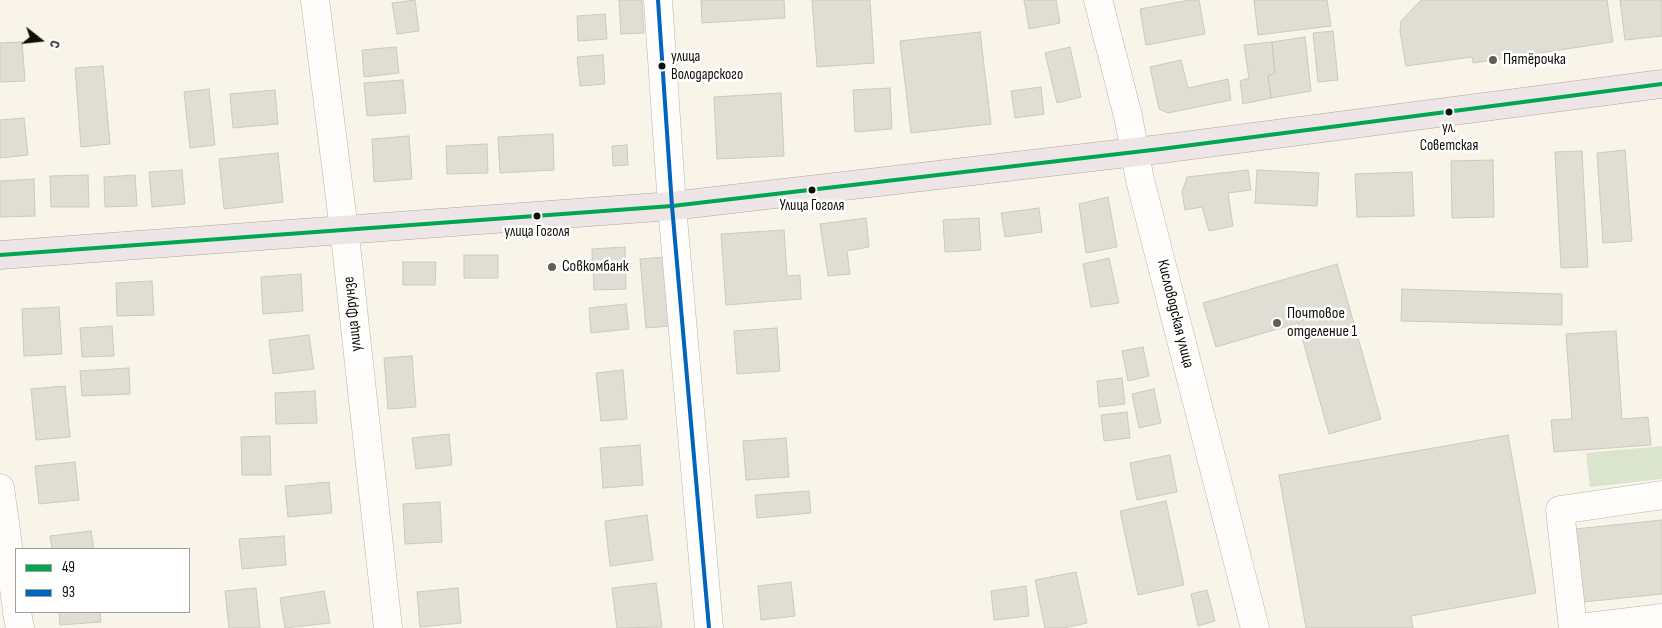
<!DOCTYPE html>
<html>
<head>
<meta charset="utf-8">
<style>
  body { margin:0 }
  #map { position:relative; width:1662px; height:628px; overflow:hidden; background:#f8f4e9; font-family:"Sofia Sans Condensed",sans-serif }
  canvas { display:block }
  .legend { position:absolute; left:15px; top:548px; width:175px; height:65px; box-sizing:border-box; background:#fff; border:1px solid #9f9f9c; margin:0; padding:6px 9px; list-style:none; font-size:15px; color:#100e07 }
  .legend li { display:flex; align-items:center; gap:10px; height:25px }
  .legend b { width:25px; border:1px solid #9f9f9c }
  .north { position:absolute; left:15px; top:15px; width:50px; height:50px; -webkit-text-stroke:4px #fff; paint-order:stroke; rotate:106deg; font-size:14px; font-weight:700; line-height:20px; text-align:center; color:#100e07 }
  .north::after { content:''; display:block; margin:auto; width:18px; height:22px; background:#100e07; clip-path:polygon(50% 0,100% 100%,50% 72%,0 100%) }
</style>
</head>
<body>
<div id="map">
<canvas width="1662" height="628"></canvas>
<ul class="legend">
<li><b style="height:6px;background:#00a651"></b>49</li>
<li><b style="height:6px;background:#0065bd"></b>93</li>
</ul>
<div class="north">С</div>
</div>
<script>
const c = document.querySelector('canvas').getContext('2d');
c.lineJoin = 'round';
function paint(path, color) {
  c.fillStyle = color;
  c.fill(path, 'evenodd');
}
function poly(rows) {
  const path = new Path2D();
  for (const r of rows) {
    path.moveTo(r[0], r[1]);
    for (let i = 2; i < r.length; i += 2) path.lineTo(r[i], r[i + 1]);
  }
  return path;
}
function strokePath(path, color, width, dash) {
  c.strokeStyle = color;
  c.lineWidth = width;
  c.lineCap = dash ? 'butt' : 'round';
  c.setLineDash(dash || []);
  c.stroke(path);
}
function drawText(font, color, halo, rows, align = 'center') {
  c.font = font + ' "Sofia Sans Condensed",sans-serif';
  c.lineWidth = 5;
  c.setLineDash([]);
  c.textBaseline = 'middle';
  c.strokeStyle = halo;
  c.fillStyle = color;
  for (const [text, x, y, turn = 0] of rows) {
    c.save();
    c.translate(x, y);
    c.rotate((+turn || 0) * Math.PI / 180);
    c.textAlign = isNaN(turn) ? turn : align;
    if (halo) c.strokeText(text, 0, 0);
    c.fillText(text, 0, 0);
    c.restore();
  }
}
const green = poly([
  [1662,446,1662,479,1590,487,1586,453]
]);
const building = poly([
  [415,0,419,31,397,34,392,3,415,0],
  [619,0,642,0,644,33,621,34,619,0],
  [701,0,784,0,785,18,702,23,701,0],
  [812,0,870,0,874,63,817,67,812,0],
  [1024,0,1056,0,1060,23,1029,29,1024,0],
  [1190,0,1199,0,1205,34,1146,45,1140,9,1190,0],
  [1254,0,1327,0,1331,26,1258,35,1254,0],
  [1421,0,1607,0,1613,42,1473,63,1472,57,1406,66,1400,32,1401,21,1421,0],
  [1620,0,1662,0,1662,36,1625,40,1620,0],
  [605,14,607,39,578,41,577,16,605,14],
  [1333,31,1338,80,1318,82,1313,33,1333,31],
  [980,32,991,124,911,133,900,41,980,32],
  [1305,37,1311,91,1271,98,1268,76,1275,73,1272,42,1305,37],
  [22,42,25,81,0,82,0,43,22,42],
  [1272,42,1275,73,1268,76,1271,98,1243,104,1240,81,1249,78,1244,45,1272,42],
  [396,47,399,73,364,77,362,50,396,47],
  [1070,47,1081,97,1057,103,1045,53,1070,47],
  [603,55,605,84,580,86,577,57,603,55],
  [1181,60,1188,88,1228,79,1231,100,1168,113,1159,109,1150,67,1181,60],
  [103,66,110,144,81,147,75,68,103,66],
  [403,80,406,113,367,116,364,83,403,80],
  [1041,87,1044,114,1015,118,1011,91,1041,87],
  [890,88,892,129,855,132,853,90,890,88],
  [209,89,215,145,190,148,184,92,209,89],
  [275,90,278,124,233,128,230,94,275,90],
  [781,93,784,156,717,159,714,97,781,93],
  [24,118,28,155,0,158,0,120,24,118],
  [553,134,554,170,500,173,498,137,553,134],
  [409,136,412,179,374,182,372,139,409,136],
  [487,144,488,173,447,174,446,146,487,144],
  [627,145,628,165,613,166,612,146,627,145],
  [1625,150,1632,241,1603,243,1597,153,1625,150],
  [1582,151,1588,267,1561,268,1555,152,1582,151],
  [278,153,283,202,224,209,219,159,278,153],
  [1493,160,1494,217,1452,218,1451,161,1493,160],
  [182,170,185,204,152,207,149,172,182,170],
  [1248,170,1251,190,1228,193,1233,226,1209,231,1202,207,1185,210,1182,192,1187,177,1248,170],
  [1257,170,1319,173,1317,206,1255,203,1257,170],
  [1412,172,1414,216,1357,217,1355,174,1412,172],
  [88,175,89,207,51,207,50,176,88,175],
  [135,175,137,206,105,207,104,177,135,175],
  [34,179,35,216,0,217,0,181,34,179],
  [1108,197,1117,247,1086,253,1079,204,1108,197],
  [1039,208,1042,232,1005,237,1001,213,1039,208],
  [866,218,869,247,847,251,850,274,828,276,820,224,866,218],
  [979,218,981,250,945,252,943,220,979,218],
  [784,230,787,276,800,275,801,299,726,305,721,234,784,230],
  [625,247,626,289,594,290,592,249,625,247],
  [464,255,498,255,498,278,464,278,464,255],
  [665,257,670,326,646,328,640,259,665,257],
  [1109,258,1119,303,1091,307,1083,264,1109,258],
  [403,262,436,262,435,285,403,285,403,262],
  [1337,264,1381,419,1329,434,1298,323,1216,347,1203,303,1337,264],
  [301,274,303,311,263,314,261,277,301,274],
  [152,281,154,315,117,316,116,283,152,281],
  [1402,289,1562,294,1562,325,1401,321,1402,289],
  [626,304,629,329,591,333,589,308,626,304],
  [59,307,62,354,24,356,22,309,59,307],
  [112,326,114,356,82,357,80,328,112,326],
  [777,328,780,371,737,374,734,331,777,328],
  [1616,331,1622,419,1648,417,1651,445,1554,452,1551,420,1572,419,1566,334,1616,331],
  [309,335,314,369,273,374,269,340,309,335],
  [1143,347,1149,376,1128,381,1122,351,1143,347],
  [412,356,416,407,388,409,384,358,412,356],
  [129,368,130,394,82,396,80,371,129,368],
  [623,370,627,419,601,421,596,373,623,370],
  [1122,378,1125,404,1099,407,1097,381,1122,378],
  [65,386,70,437,36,440,31,389,65,386],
  [1154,389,1161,423,1139,428,1132,394,1154,389],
  [315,391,317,423,276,424,275,393,315,391],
  [1127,412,1130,438,1104,441,1101,415,1127,412],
  [449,434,452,465,416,469,412,438,449,434],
  [1508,435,1536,593,1411,616,1413,628,1306,628,1279,475,1508,435],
  [270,436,271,475,242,475,241,437,270,436],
  [786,438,789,477,746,480,743,441,786,438],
  [640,445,643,485,603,488,600,448,640,445],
  [1170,455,1177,492,1137,500,1130,463,1170,455],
  [75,462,79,500,39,504,35,466,75,462],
  [329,482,332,513,288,517,285,486,329,482],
  [809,491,811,513,757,518,755,495,809,491],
  [1166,501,1184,585,1138,595,1120,511,1166,501],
  [440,502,442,542,405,544,403,504,440,502],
  [647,515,653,560,610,566,605,521,647,515],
  [1662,520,1662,594,1583,602,1575,529,1662,520],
  [91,531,94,549,52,549,50,536,91,531],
  [284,536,286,565,242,569,239,539,284,536],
  [1076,572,1087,623,1064,628,1045,628,1035,580,1076,572],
  [791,582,795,616,761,620,758,586,791,582],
  [656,583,662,627,617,628,612,588,656,583],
  [1026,586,1029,616,994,620,991,591,1026,586],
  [256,588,260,628,229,628,225,591,256,588],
  [458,588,461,623,420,627,417,592,458,588],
  [1207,590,1215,621,1198,626,1191,594,1207,590],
  [324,591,330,623,285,628,280,598,324,591],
  [59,612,100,612,101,622,60,625,59,612]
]);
const minor = poly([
  [315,0,347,254,388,628],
  [658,0,672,206,709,628],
  [1098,0,1128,116,1140,180,1255,628],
  [0,488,16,603],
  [17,612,20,628],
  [1573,628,1560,510,1662,495],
  [1580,628,1662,618]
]);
const major = poly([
  [0,255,672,206,1161,149,1662,84]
]);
const bus1 = poly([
  [0,255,672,206,1161,149,1662,84]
]);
const bus2 = poly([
  [658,0,672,206,709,628]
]);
const markers = [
  [1493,60,5,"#615e56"],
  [662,66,4.5,"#100e07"],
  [1449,112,4.5,"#100e07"],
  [812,190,4.5,"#100e07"],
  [537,216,4.5,"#100e07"],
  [552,267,5,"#615e56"],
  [1277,323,5,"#615e56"]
];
const busNames = [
  ["улица",671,57,"left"],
  ["Володарского",671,75,"left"],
  ["ул.",1449,128],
  ["Советская",1449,146],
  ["Улица Гоголя",812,206],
  ["улица Гоголя",537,232]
];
const poiNames = [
  ["Пятёрочка",1503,60],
  ["Совкомбанк",562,267],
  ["Почтовое",1287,314],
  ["отделение 1",1287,332]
];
const streetNames = [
  ["улица Фрунзе",353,314,-96],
  ["Кисловодская улица",1175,314,76]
];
paint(green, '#dbe4cc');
paint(building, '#e0ddd4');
strokePath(building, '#cbc9c0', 1);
strokePath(minor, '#b7b4ab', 29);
strokePath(major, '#b2a4a0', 29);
strokePath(minor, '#fefdfc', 28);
strokePath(major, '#eee6e6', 28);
strokePath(bus1, '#00a651', 4);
strokePath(bus2, '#0065bd', 4);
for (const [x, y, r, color] of markers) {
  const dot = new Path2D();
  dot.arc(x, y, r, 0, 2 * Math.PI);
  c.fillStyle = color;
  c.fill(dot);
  strokePath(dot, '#fff', 2);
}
drawText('15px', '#100e07', '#fff', busNames);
drawText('16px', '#100e07', '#fff', poiNames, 'left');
drawText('16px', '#100e07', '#fff', streetNames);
</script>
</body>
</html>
